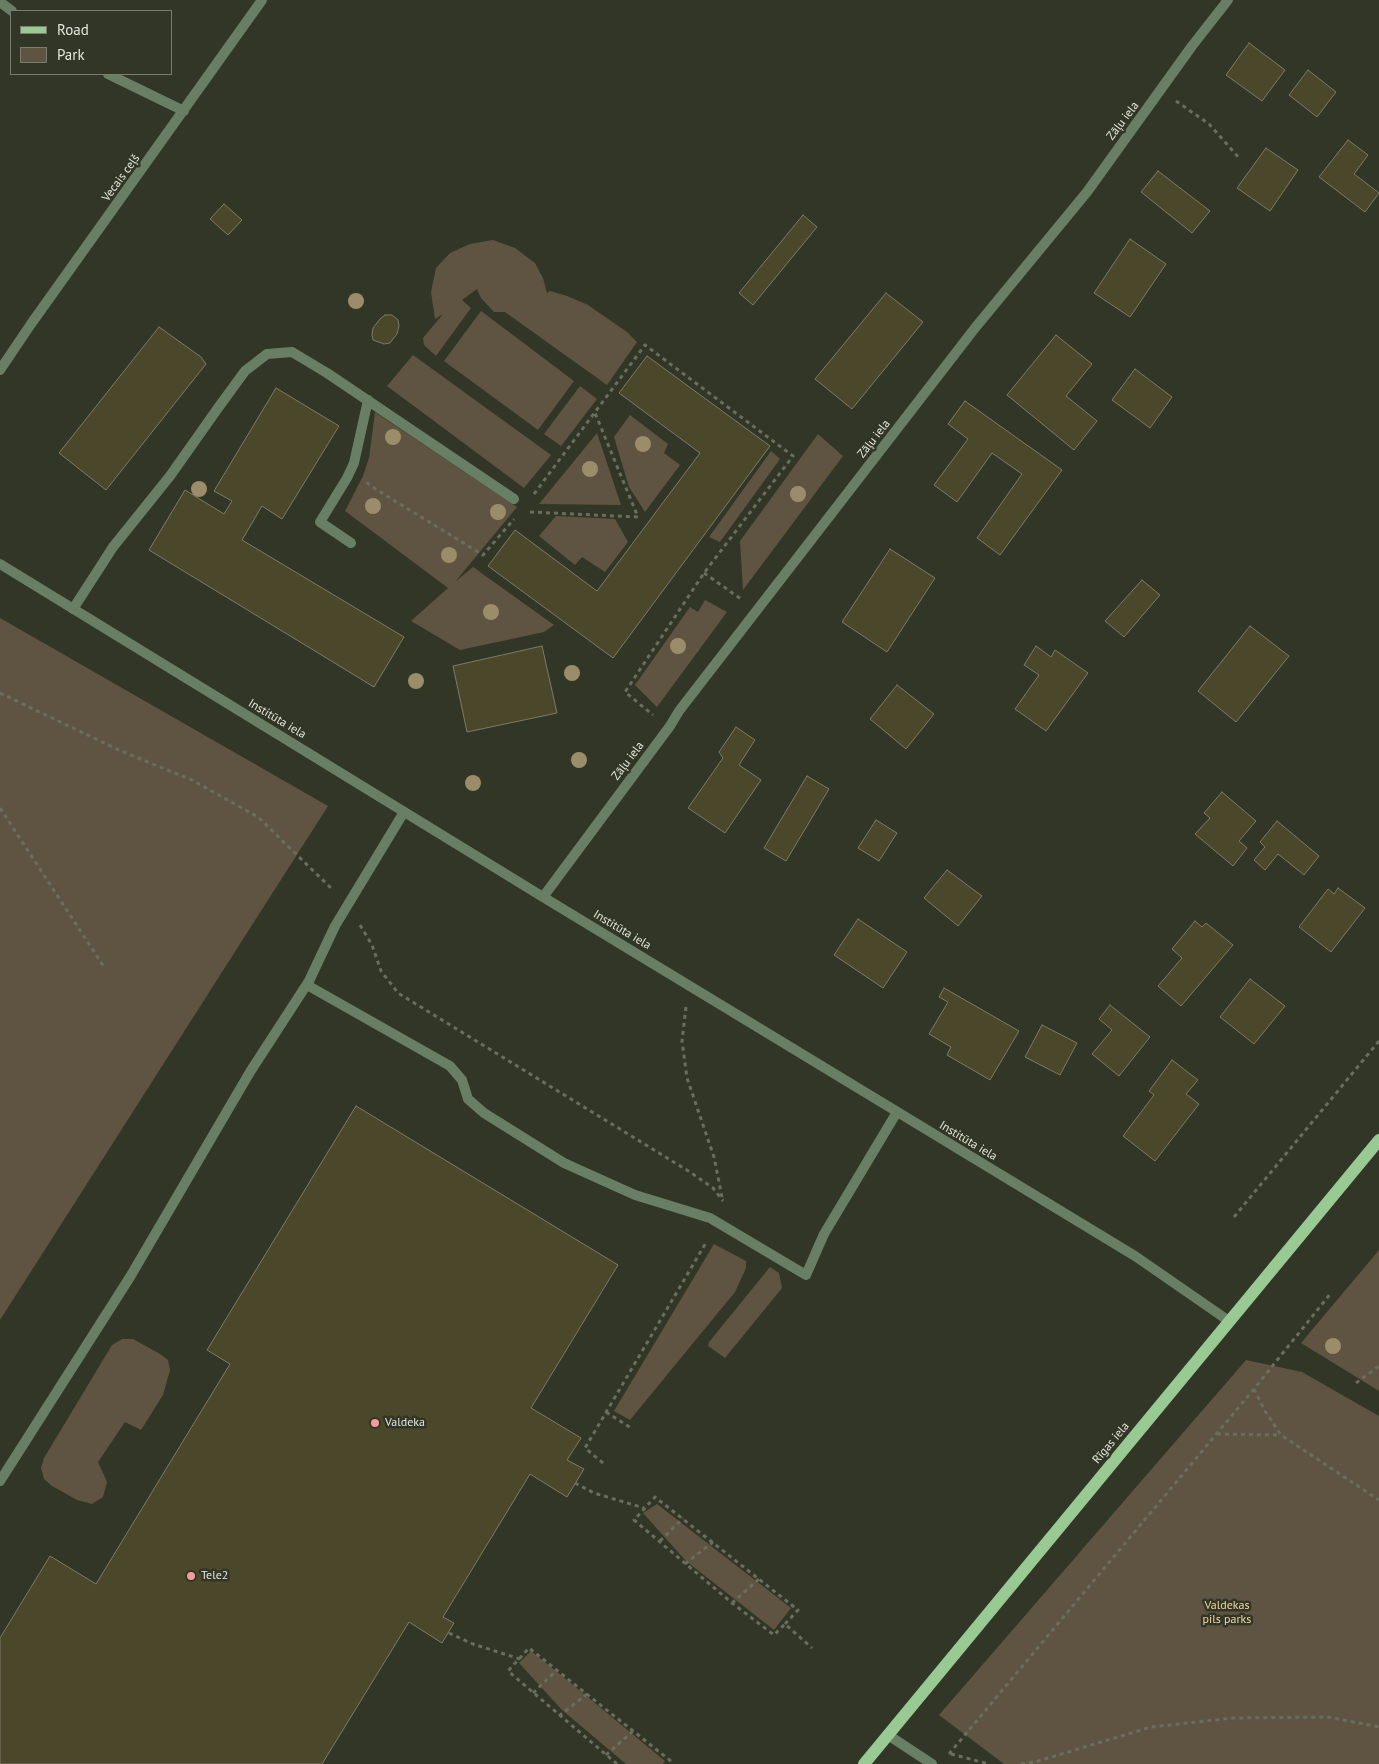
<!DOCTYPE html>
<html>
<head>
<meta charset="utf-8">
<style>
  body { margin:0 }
  #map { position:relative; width:1379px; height:1764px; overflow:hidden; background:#313626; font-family:"PT Sans",sans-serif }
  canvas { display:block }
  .legend { position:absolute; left:10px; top:10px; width:162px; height:65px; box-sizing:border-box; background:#313626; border:1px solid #797d6f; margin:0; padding:6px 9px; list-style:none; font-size:15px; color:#e4e7dd }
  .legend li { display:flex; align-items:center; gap:10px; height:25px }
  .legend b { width:25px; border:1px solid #797d6f }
</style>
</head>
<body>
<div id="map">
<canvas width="1379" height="1764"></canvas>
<ul class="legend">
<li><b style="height:6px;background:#9aca94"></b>Road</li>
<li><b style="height:14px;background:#5f5441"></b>Park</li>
</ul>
</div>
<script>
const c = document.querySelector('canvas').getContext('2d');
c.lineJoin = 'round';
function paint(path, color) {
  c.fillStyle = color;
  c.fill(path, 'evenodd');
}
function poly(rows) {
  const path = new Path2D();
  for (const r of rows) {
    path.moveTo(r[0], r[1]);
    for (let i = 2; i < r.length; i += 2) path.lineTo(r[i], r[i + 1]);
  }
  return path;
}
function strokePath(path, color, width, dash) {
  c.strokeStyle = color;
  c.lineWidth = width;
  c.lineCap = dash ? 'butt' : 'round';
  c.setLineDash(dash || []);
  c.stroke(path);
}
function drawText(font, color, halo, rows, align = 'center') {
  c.font = font + ' "PT Sans",sans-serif';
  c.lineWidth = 5;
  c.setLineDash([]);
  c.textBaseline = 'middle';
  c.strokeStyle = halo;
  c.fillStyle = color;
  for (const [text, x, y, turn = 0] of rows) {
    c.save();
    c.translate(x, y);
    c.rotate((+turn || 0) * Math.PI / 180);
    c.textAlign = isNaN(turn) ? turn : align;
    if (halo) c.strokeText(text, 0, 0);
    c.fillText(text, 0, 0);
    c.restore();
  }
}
const green = poly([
  [493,240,515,248,535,263,543,278,547,293,550,291,567,296,588,305,627,332,637,342,607,385,505,312,494,312,481,298,477,289,462,300,471,308,436,356,424,345,423,338,443,314,435,319,431,292,436,268,450,253,470,244],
  [481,311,574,381,538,430,444,361],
  [413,355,551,455,524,488,387,386],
  [580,386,597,399,561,446,544,434],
  [375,412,517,507,455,582,473,567,554,625,544,632,460,650,411,621,448,588,345,511,363,476,369,458],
  [630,415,668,444,664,453,680,465,645,512,629,487,614,437],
  [597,433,621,505,539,504],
  [818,434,843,456,743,590,740,541],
  [771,451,780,459,720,542,709,537],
  [556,516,615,519,628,542,605,572,582,557,575,565,539,536],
  [705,600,727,612,657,707,635,685,690,607,698,612],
  [0,618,328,806,0,1320],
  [714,1244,746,1261,746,1268,735,1292,630,1420,614,1411],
  [1379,1250,1379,1391,1301,1343],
  [770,1267,779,1273,782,1288,725,1358,708,1346,709,1342],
  [122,1339,133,1339,160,1354,168,1360,170,1370,163,1395,141,1430,125,1422,98,1462,107,1482,103,1497,92,1504,77,1500,52,1486,44,1479,41,1468,44,1458,112,1345],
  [1246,1360,1302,1372,1379,1416,1379,1764,1004,1764,939,1715],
  [657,1504,791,1608,774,1630,686,1561,643,1513],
  [531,1651,561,1675,665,1761,663,1764,626,1764,562,1710,519,1663]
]);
const building = poly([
  [1249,43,1285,70,1262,101,1226,75,1249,43],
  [1308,70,1336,92,1317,117,1289,95,1308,70],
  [1348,140,1368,155,1354,174,1379,193,1365,212,1319,177,1348,140],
  [1266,148,1298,170,1270,211,1237,188,1266,148],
  [1158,171,1210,211,1192,233,1141,192,1158,171],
  [224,204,242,220,228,235,210,219,224,204],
  [803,215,817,227,753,305,739,293,803,215],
  [1130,239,1166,264,1130,317,1094,293,1130,239],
  [886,293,923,322,852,409,815,379,886,293],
  [385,315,392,315,398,320,399,326,397,334,393,339,390,343,384,344,373,340,372,335,373,328,380,319,385,315],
  [159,327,201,357,206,364,106,490,59,453,159,327],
  [1056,335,1092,364,1066,396,1097,421,1074,450,1007,395,1056,335],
  [647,356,770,446,613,658,488,566,515,530,597,591,700,453,619,393,647,356],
  [1135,369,1172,397,1150,428,1112,400,1135,369],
  [276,388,339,426,282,519,262,506,242,540,404,637,374,687,149,550,185,490,224,514,232,501,214,491,276,388],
  [965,401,1062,470,1000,555,977,538,1022,474,992,453,957,502,934,485,968,439,948,424,965,401],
  [890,549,935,578,887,652,842,622,890,549],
  [1142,580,1160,595,1124,637,1105,621,1142,580],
  [1250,626,1289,656,1236,722,1198,691,1250,626],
  [542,646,557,713,467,732,453,666,542,646],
  [1036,646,1051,657,1055,650,1088,673,1046,731,1015,709,1039,675,1024,665,1036,646],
  [897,685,934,714,906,749,870,719,897,685],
  [736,727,755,740,739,765,761,780,725,833,688,808,723,758,719,752,736,727],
  [807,776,829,789,786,861,764,848,807,776],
  [1222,792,1256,821,1239,841,1247,848,1233,866,1195,834,1210,818,1204,813,1222,792],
  [876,820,897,833,879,861,858,848,876,820],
  [1277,821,1319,856,1304,875,1278,854,1265,870,1254,860,1265,847,1260,842,1277,821],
  [947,870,982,896,958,926,924,898,947,870],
  [1338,888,1365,908,1331,952,1299,927,1328,889,1334,894,1338,888],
  [858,919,907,952,883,988,834,955,858,919],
  [1195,921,1202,927,1206,923,1233,945,1181,1006,1158,986,1182,958,1172,949,1195,921],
  [1250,979,1285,1006,1254,1044,1220,1017,1250,979],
  [944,988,1019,1031,990,1080,947,1055,951,1047,929,1034,948,1002,939,997,944,988],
  [1110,1005,1150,1037,1119,1076,1092,1054,1112,1030,1099,1019,1110,1005],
  [1042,1025,1077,1043,1060,1075,1025,1057,1042,1025],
  [1172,1060,1198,1080,1186,1094,1199,1104,1155,1161,1123,1136,1154,1095,1149,1091,1172,1060],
  [356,1106,618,1265,531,1408,581,1438,567,1460,584,1469,567,1497,530,1474,443,1617,454,1623,442,1643,409,1622,322,1764,0,1764,0,1638,50,1556,96,1584,230,1364,207,1350,356,1106]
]);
const path = poly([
  [1176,101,1209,124,1239,158],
  [367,482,369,485,483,555,514,519],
  [534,494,645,345,793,456,704,573,625,692,653,715],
  [530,512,638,517,595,413],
  [704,573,741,599],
  [0,693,121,751,192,780,258,817,333,890],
  [0,808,104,967],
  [360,925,372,945,381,971,398,993,690,1172,713,1188,723,1201],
  [686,1007,682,1041,687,1078,714,1157,722,1197],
  [1234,1217,1379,1041],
  [1356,1383,1379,1366],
  [1254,1389,1265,1411,1281,1435,1379,1500],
  [606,1412,631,1428],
  [1217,1434,1281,1435],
  [603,1463,585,1448,707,1241],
  [575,1483,594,1493,644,1508],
  [660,1541,683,1518],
  [685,1564,713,1542],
  [732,1603,759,1579],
  [785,1624,798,1610,655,1497,634,1520,732,1603,774,1635,785,1624,812,1648],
  [449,1633,473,1644,520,1659],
  [533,1693,557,1670],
  [559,1716,587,1694],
  [949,1754,1254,1389,1331,1293],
  [951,1754,989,1764],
  [606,1755,633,1731],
  [617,1764,508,1671,529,1648,672,1762,670,1764],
  [1021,1764,1035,1762,1151,1727,1233,1718,1328,1717,1379,1727]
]);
const lane = poly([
  [351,543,320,522,347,478,354,463,368,400],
  [73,609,113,547,170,476,218,408,245,371,267,354,292,352,327,373,514,499],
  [307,985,450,1066,462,1080,468,1099,484,1113,564,1163,635,1195,710,1218,806,1275,824,1234,897,1112],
  [0,1481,130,1277,250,1072,309,981,335,926,404,812],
  [888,1735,932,1764]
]);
const street = poly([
  [0,2,12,11],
  [108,74,184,111],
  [0,370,31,324,262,0],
  [0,564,543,897,1135,1256,1229,1321],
  [543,897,670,726,679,711,975,328,1087,192,1192,46,1228,0]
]);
const primary = poly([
  [864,1764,1379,1140]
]);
const trees = [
  [356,301],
  [393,437],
  [643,444],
  [590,469],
  [199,489],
  [798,494],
  [373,506],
  [498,512],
  [449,555],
  [491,612],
  [678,646],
  [572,673],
  [416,681],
  [579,760],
  [473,783],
  [1333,1346]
];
const markers = [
  [375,1423,5,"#f59b9d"],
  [191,1576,5,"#f59b9d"]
];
const streetNames = [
  ["Zāļu iela",1123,121,-53],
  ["Vecais ceļš",121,178,-54],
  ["Zāļu iela",874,439,-52],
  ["Institūta iela",277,719,31],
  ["Zāļu iela",628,761,-53],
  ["Institūta iela",622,930,31],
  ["Institūta iela",968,1141,31],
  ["Rīgas iela",1111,1443,-50]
];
const poiNames = [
  ["Valdeka",385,1423],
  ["Tele2",201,1576]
];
const parkNames = [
  ["Valdekas",1227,1606],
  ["pils parks",1227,1620]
];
paint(green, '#5f5441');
paint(building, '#4b472a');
strokePath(building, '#7e7b68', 1);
strokePath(path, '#696e5f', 3, [4, 4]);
strokePath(lane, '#687f65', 10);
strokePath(street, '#687f65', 10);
strokePath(primary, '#9aca94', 12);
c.fillStyle = '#9c8d6a';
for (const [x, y] of trees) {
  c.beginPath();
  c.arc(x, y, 8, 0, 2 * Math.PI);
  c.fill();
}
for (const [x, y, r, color] of markers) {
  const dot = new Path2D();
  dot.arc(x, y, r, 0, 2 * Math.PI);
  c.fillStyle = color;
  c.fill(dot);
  strokePath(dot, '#313626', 2);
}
drawText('12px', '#e4e7dd', '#313626', streetNames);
drawText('12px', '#e4e7dd', '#313626', poiNames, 'left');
drawText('12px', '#f4d5a1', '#313626', parkNames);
</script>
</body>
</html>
